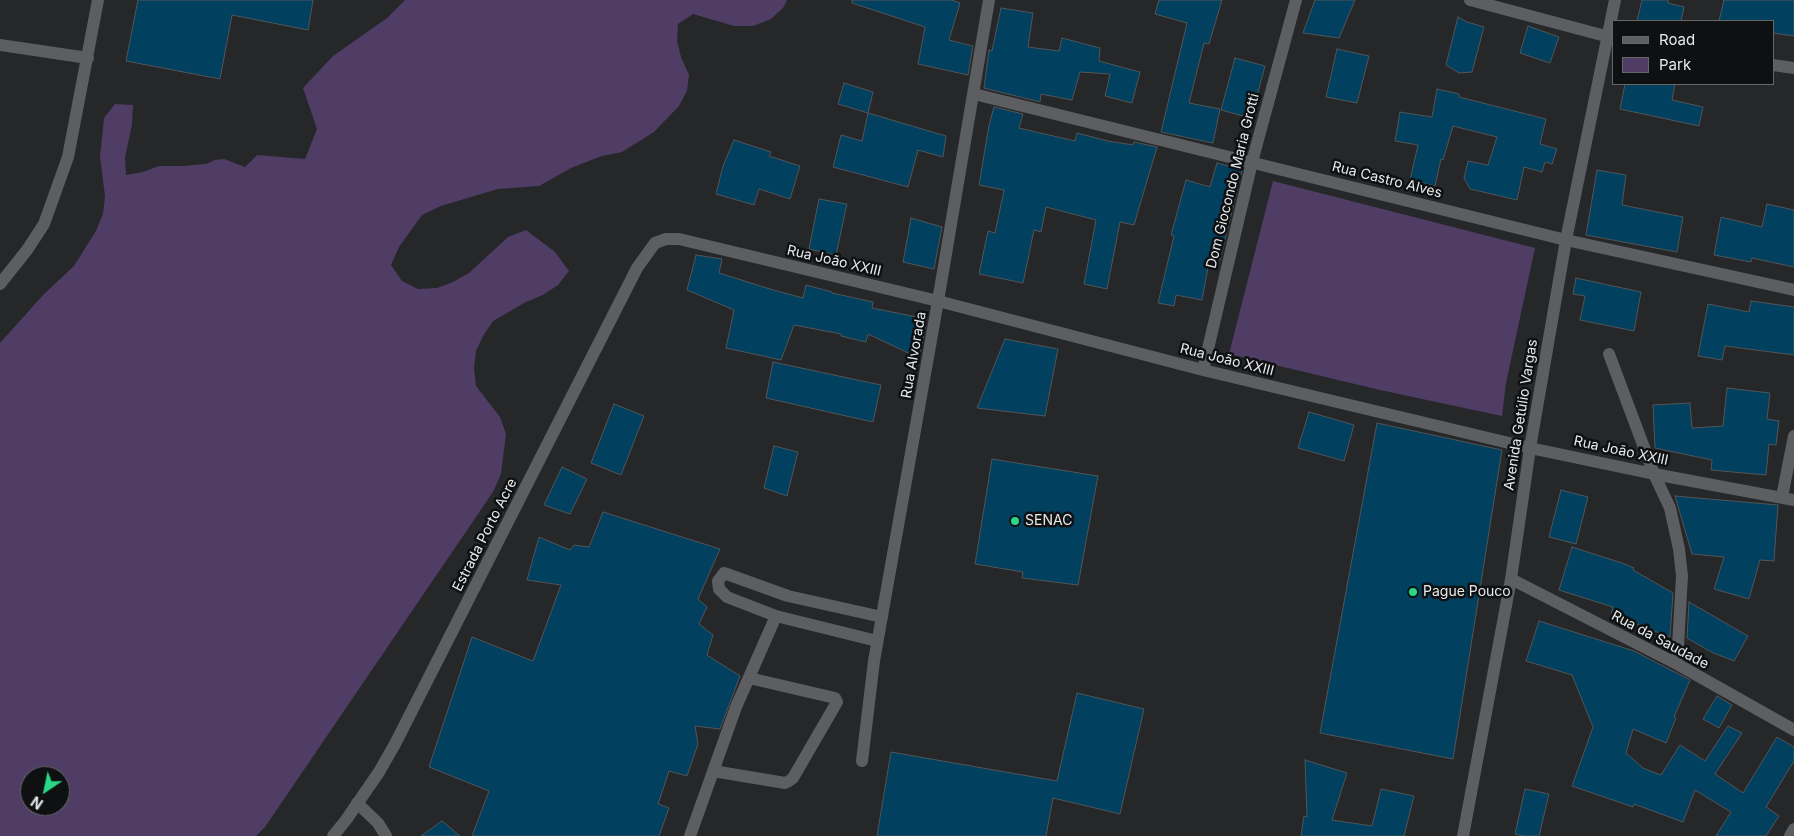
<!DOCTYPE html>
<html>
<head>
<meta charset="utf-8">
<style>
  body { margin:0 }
  #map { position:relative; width:1794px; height:836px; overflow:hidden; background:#252729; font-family:Inter,sans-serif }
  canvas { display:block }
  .legend { position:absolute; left:1612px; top:20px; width:162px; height:65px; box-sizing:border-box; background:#0f1011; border:1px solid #666768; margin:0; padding:6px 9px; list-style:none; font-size:15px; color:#e8e9eb }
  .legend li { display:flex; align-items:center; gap:10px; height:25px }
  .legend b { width:25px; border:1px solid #666768 }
  .north { position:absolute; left:20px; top:766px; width:50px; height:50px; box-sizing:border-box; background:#0f1011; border:1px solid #666768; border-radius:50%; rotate:214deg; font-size:14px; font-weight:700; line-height:20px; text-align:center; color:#e8e9eb }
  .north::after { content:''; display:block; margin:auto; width:18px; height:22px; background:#28d885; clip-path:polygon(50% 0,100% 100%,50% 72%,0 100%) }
</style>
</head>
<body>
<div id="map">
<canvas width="1794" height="836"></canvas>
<ul class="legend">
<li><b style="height:6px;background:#5c5e61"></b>Road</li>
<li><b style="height:14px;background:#4f3d66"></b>Park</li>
</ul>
<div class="north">N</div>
</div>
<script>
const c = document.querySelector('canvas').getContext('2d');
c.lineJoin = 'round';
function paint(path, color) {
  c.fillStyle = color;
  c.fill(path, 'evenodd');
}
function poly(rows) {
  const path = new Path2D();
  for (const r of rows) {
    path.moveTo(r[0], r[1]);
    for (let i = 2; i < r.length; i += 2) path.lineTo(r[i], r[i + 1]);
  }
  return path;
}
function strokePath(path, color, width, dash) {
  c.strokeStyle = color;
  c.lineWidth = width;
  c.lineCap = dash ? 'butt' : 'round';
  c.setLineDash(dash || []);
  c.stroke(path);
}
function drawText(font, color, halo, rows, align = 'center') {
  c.font = font + ' Inter,sans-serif';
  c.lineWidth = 5;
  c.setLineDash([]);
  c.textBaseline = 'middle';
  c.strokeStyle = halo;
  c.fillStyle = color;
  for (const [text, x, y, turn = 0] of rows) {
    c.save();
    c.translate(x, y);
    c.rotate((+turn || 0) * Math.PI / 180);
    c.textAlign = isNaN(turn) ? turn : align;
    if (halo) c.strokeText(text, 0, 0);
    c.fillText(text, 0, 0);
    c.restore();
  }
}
const green = poly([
  [405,0,787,0,783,8,771,19,753,26,734,26,693,14,678,24,677,41,681,57,689,75,687,91,679,106,654,132,622,152,602,156,571,168,539,186,498,189,441,206,422,215,399,247,391,265,402,281,418,289,437,288,453,282,469,273,508,237,526,230,555,252,569,271,558,285,543,295,526,302,493,321,483,336,476,351,474,368,476,386,500,417,506,434,501,474,493,492,265,827,256,836,0,836,0,343,44,294,74,266,96,231,103,214,105,196,100,157,104,118,115,104,133,105,132,124,125,158,126,175,143,172,159,166,183,166,206,164,215,160,224,159,245,167,257,155,305,159,317,129,303,88,333,56,387,18],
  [30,776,60,776,60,806,30,806],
  [1273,181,1535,248,1506,383,1502,416,1380,390,1229,354]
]);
const building = poly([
  [138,0,313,0,308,30,232,15,220,79,126,61,138,0],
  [852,0,951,0,960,3,949,40,973,46,968,75,918,64,925,27,852,3,852,0],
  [1159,0,1222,0,1209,44,1204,43,1189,103,1220,109,1213,143,1161,132,1187,23,1155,14,1159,0],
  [1315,0,1355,0,1339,38,1303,33,1315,0],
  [1642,0,1668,0,1668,3,1684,7,1681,21,1637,21,1642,0],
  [1724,0,1794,0,1794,36,1773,33,1773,21,1719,21,1724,0],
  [1001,8,1033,13,1028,47,1059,51,1062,38,1100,48,1099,61,1140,72,1132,103,1105,96,1110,74,1080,72,1072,100,1041,94,1040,102,984,88,989,50,992,51,1001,8],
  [1458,17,1467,22,1484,27,1472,72,1459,73,1446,65,1458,17],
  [1528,26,1559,37,1550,63,1520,53,1528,26],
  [1337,49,1369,56,1357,103,1326,97,1337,49],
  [1235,58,1265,66,1251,118,1221,110,1235,58],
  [844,83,873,92,868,113,838,104,844,83],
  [1625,84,1675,84,1672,100,1703,107,1699,126,1620,109,1625,84],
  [1437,89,1459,94,1459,97,1546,119,1540,144,1557,149,1552,164,1545,162,1542,172,1524,167,1517,200,1470,189,1464,178,1468,161,1488,165,1497,137,1453,126,1443,160,1441,159,1435,186,1410,180,1418,145,1395,141,1400,112,1432,117,1437,89],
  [994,107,1023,114,1019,128,1075,141,1077,133,1108,141,1133,145,1134,142,1157,147,1134,225,1120,222,1107,289,1084,284,1096,220,1046,207,1041,232,1034,230,1023,283,979,274,988,231,995,233,1004,190,979,185,989,125,994,107],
  [868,113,946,136,943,157,918,150,908,187,833,167,841,135,862,141,868,113],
  [734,140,771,152,769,156,800,166,790,199,759,189,754,205,716,194,723,166,734,140],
  [1217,163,1242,170,1220,260,1210,257,1202,300,1176,295,1174,306,1158,303,1174,236,1171,235,1186,180,1210,187,1217,163],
  [1597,170,1626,175,1622,205,1683,217,1677,252,1586,235,1597,170],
  [819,199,847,204,836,255,809,249,819,199],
  [1767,204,1794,210,1794,267,1752,258,1751,262,1714,255,1721,217,1762,227,1767,204],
  [911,218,942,227,934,269,903,262,911,218],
  [696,255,722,259,719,273,770,289,803,298,806,285,832,292,832,293,873,302,872,308,927,319,919,358,868,334,866,342,841,336,841,334,794,325,781,360,726,348,734,310,687,290,696,255],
  [1576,278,1641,292,1634,331,1580,320,1585,296,1573,294,1576,278],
  [1751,301,1794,307,1794,355,1725,346,1722,360,1698,356,1708,304,1749,312,1751,301],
  [1005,339,1058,349,1045,416,977,408,1005,339],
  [773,362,881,385,873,422,766,398,773,362],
  [1727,388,1770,393,1767,419,1779,421,1776,445,1769,444,1766,475,1711,470,1712,460,1655,448,1653,405,1690,403,1692,428,1723,426,1727,388],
  [614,404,644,416,621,475,591,463,614,404],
  [1309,412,1354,425,1344,461,1298,448,1309,412],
  [1377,423,1502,450,1453,759,1320,733,1377,423],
  [774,446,798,452,787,496,764,488,774,446],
  [992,459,1098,476,1078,585,1022,578,1023,572,975,564,992,459],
  [562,467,587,479,570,514,544,505,562,467],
  [1561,490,1588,497,1576,544,1549,537,1561,490],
  [1675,496,1778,505,1774,561,1760,560,1749,599,1714,589,1724,557,1692,554,1675,496],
  [603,512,720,549,698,599,707,607,699,624,713,635,707,655,740,676,720,729,695,726,698,744,687,776,669,771,658,804,669,808,659,836,472,836,489,791,429,767,472,637,533,661,561,585,527,580,539,537,570,550,574,545,589,547,603,512],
  [1572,547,1625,564,1634,568,1633,570,1673,593,1670,637,1611,614,1613,607,1559,590,1572,547],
  [1689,602,1748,636,1734,661,1711,652,1687,638,1689,602],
  [1539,621,1634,651,1690,680,1674,717,1676,718,1666,743,1633,729,1626,753,1643,768,1661,775,1680,745,1705,761,1728,726,1742,733,1715,774,1743,793,1777,737,1794,747,1794,761,1766,807,1779,816,1766,836,1716,836,1731,812,1695,790,1683,822,1634,804,1633,807,1572,786,1593,727,1572,675,1526,661,1539,621],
  [1077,693,1144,709,1120,814,1053,798,1046,836,877,836,891,752,1057,781,1077,693],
  [1717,696,1732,705,1719,728,1703,719,1717,696],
  [1305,760,1347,773,1332,820,1372,826,1381,789,1414,796,1404,836,1301,836,1304,816,1307,817,1305,760],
  [1525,789,1549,794,1539,836,1523,836,1515,834,1525,789],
  [442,821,460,836,421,836,442,821]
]);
const minor = poly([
  [1470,0,1613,38],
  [0,45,88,58],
  [1773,65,1794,68],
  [974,94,1566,240,1794,290],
  [0,284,27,250,44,224,68,157,98,0],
  [1609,354,1654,474,1670,508,1679,549,1682,576,1677,664],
  [1203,370,1252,162,1296,0],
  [1782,497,1794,436],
  [1511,579,1677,664,1794,730],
  [877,641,776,616,727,597,719,589,718,581,724,573,788,596,882,617],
  [862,761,874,661,938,301,989,0],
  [713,771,785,783,789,781,793,778,837,702,835,698,749,678],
  [357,803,378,823,386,836],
  [333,836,346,820,379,772,395,744,637,268,655,243,666,239,679,239,938,301,1203,370,1530,448,1654,474,1794,500],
  [690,836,736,707,776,616],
  [1463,836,1511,579,1530,448,1566,240,1615,0],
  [1790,836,1794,829]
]);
const markers = [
  [1015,521,5,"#28d885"],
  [1413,592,5,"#28d885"]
];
const streetNames = [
  ["Rua Castro Alves",1387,180,14],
  ["Dom Giocondo Maria Grotti",1233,181,-76],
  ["Rua João XXIII",834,261,13],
  ["Rua Alvorada",914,355,-80],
  ["Rua João XXIII",1227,360,14],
  ["Avenida Getúlio Vargas",1521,415,-81],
  ["Rua João XXIII",1621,451,12],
  ["Estrada Porto Acre",485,535,-63],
  ["Rua da Saudade",1660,640,28]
];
const poiNames = [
  ["SENAC",1025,521],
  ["Pague Pouco",1423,592]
];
paint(green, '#4f3d66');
paint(building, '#024060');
strokePath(building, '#525557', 1);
strokePath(minor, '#5c5e61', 12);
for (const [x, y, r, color] of markers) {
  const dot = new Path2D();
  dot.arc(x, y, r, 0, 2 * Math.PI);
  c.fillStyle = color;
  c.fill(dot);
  strokePath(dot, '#0f1011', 2);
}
drawText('14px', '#e8e9eb', '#0f1011', streetNames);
drawText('14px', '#e8e9eb', '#0f1011', poiNames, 'left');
</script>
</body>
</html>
